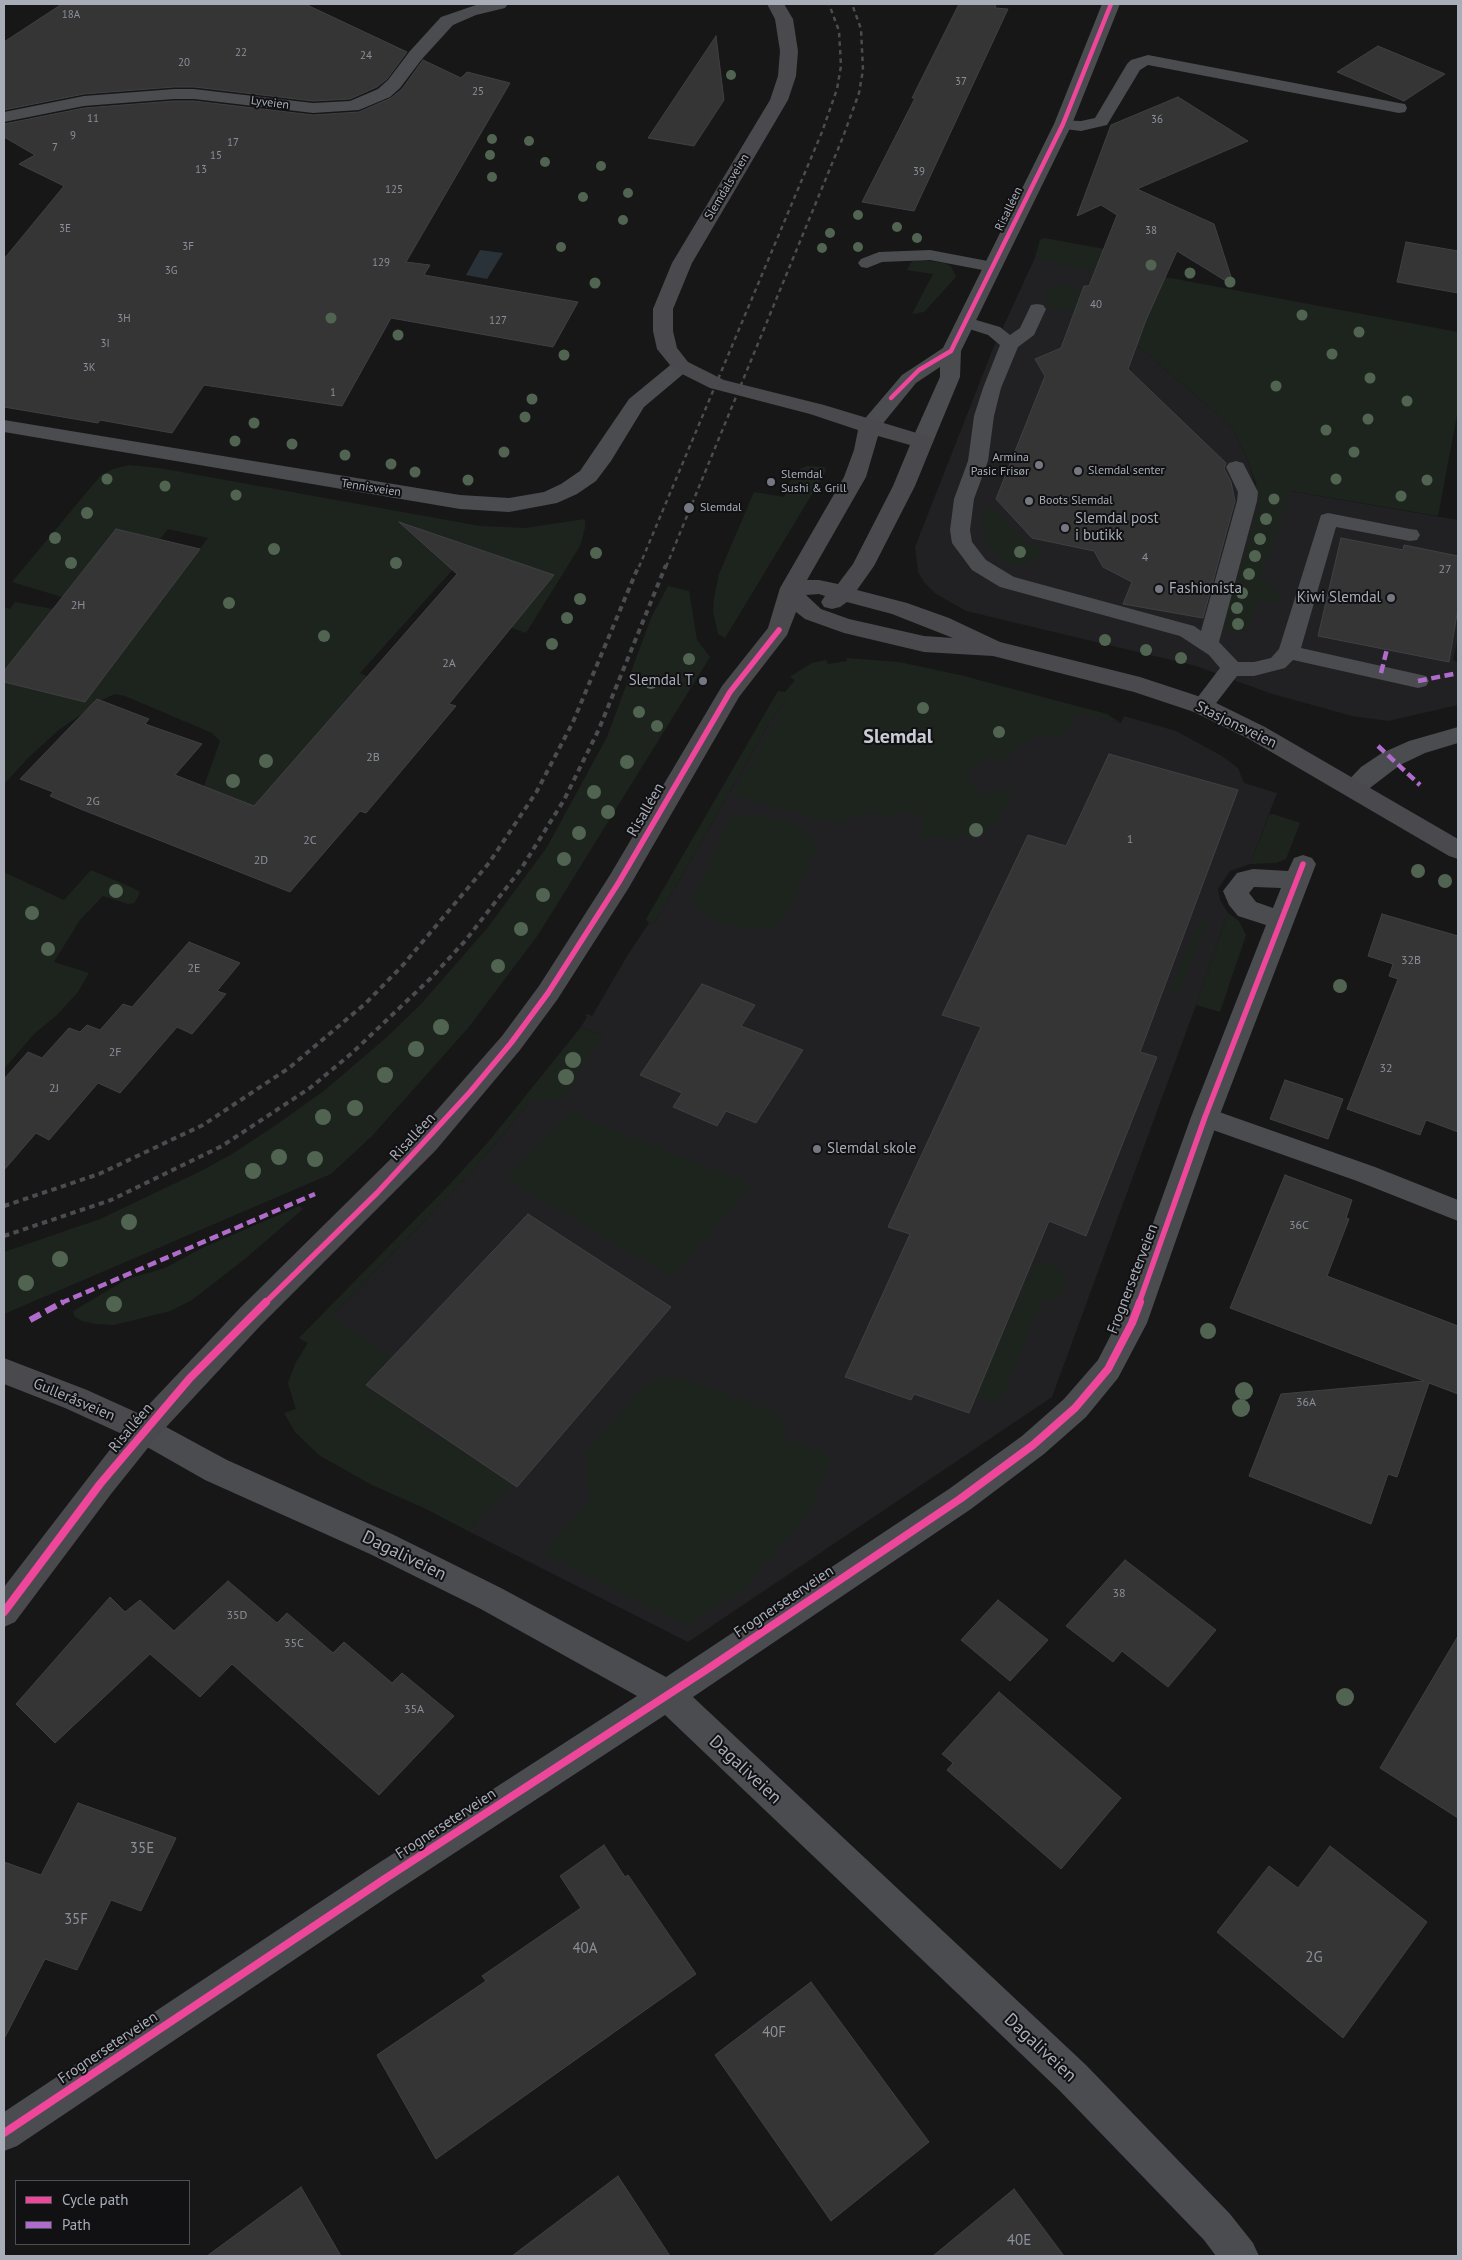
<!DOCTYPE html>
<html>
<head>
<meta charset="utf-8">
<style>
  body { margin:0 }
  #map { position:relative; width:1462px; height:2260px; overflow:hidden; background:#171717; font-family:"PT Sans",sans-serif }
  canvas { display:block }
  .frame { position:absolute; inset:0; border:5px solid #a8adb8; pointer-events:none }
  .legend { position:absolute; left:15px; top:2180px; width:175px; height:65px; box-sizing:border-box; background:#111113; border:1px solid #4d4f55; margin:0; padding:6px 9px; list-style:none; font-size:15px; color:#a8adb8 }
  .legend li { display:flex; align-items:center; gap:10px; height:25px }
  .legend b { width:25px; border:1px solid #4d4f55 }
</style>
</head>
<body>
<div id="map">
<canvas width="1462" height="2260"></canvas>
<div class="frame"></div>
<ul class="legend">
<li><b style="height:6px;background:#ed469a"></b>Cycle path</li>
<li><b style="height:6px;background:#b06ccc"></b>Path</li>
</ul>
</div>
<script>
const c = document.querySelector('canvas').getContext('2d');
c.lineJoin = 'round';
function paint(path, color) {
  c.fillStyle = color;
  c.fill(path, 'evenodd');
}
function poly(rows) {
  const path = new Path2D();
  for (const r of rows) {
    path.moveTo(r[0], r[1]);
    for (let i = 2; i < r.length; i += 2) path.lineTo(r[i], r[i + 1]);
  }
  return path;
}
function strokePath(path, color, width, dash) {
  c.strokeStyle = color;
  c.lineWidth = width;
  c.lineCap = dash ? 'butt' : 'round';
  c.setLineDash(dash || []);
  c.stroke(path);
}
function drawText(font, color, halo, rows, align = 'center') {
  c.font = font + ' "PT Sans",sans-serif';
  c.lineWidth = 4;
  c.setLineDash([]);
  c.textBaseline = 'middle';
  c.strokeStyle = halo;
  c.fillStyle = color;
  for (const [text, x, y, turn = 0] of rows) {
    c.save();
    c.translate(x, y);
    c.rotate((+turn || 0) * Math.PI / 180);
    c.textAlign = isNaN(turn) ? turn : align;
    if (halo) c.strokeText(text, 0, 0);
    c.fillText(text, 0, 0);
    c.restore();
  }
}
const built = poly([
  [1039,249,1164,277,1137,345,1231,426,1248,461,1255,485,1458,520,1458,638,1453,660,1458,662,1458,705,1388,721,1352,716,1269,693,1196,666,966,611,936,594,924,582,918,572,915,547,992,351],
  [927,672,1121,723,1124,716,1176,731,1222,756,1238,768,1244,783,1277,793,1250,864,1230,871,1218,889,1220,900,1228,913,1196,1005,1052,1397,688,1642,468,1531,476,1523,296,1409,288,1383,296,1362,331,1316,470,1174,531,1101,602,1035,581,1027,587,1017,585,1016,587,1014,592,1016,627,956,649,923,654,924,772,718,792,694]
]);
const green = poly([
  [1044,238,1171,261,1165,277,1458,332,1458,410,1438,516,1291,491,1261,578,1278,591,1280,599,1274,604,1259,601,1247,630,1235,631,1225,628,1221,623,1244,558,1259,502,1259,492,1248,461,1231,426,1137,345,1111,274,1060,265,1035,257,1040,240],
  [917,259,944,263,951,266,956,277,924,312,912,314,933,274,907,270,912,261],
  [1052,284,1083,289,1075,312,1047,307,1045,304],
  [129,465,159,468,480,526,525,528,585,519,585,528,580,546,526,633,509,627,554,575,473,547,360,673,368,677,229,841,204,786,220,741,212,733,125,696,115,694,102,700,60,729,29,757,4,784,4,682,85,702,208,538,168,529,160,539,116,529,62,597,12,582,101,475,113,469],
  [807,466,825,467,826,471,725,638,718,634,713,612,714,598,719,574,754,492,784,497,794,472],
  [992,507,1027,544,1044,548,1039,558,1021,566,1010,565,991,549,984,534,983,524,984,511],
  [668,586,689,591,697,640,710,657,538,935,468,1028,372,1136,331,1174,4,1314,4,1252,100,1219,199,1172,232,1154,276,1125,325,1090,387,1037,422,1003,489,926,547,847,607,737,651,618],
  [15,602,53,609,4,671,4,607,10,609],
  [846,658,899,662,960,675,1107,714,1121,723,1076,712,1065,734,1054,738,1041,735,1020,744,1009,755,1011,762,991,758,974,766,968,778,974,788,984,795,1010,789,1014,790,994,826,952,840,921,836,923,815,895,812,894,816,880,817,877,820,873,810,838,824,732,795,787,700,772,718,654,924,649,923,646,919,778,691,785,692,795,680,790,677,791,676,812,663,826,660,828,664,847,661],
  [1273,814,1300,823,1288,854,1286,859,1276,863,1250,864,1269,815],
  [747,815,764,816,786,821,802,828,814,837,816,850,787,915,777,926,760,928,740,927,718,922,691,904,730,818],
  [91,870,133,888,140,892,138,897,134,903,128,904,103,896,80,920,54,962,89,973,78,992,56,1016,34,1034,4,1069,4,872,64,900],
  [1228,913,1239,921,1246,935,1220,1012,1196,1005],
  [1205,918,1207,923,1181,987,1178,994,1172,994,1170,990,1200,919],
  [581,1027,602,1035,564,1099,531,1101,470,1174,331,1316,392,1357,366,1385,423,1424,420,1428,435,1438,439,1435,513,1485,468,1531,426,1509,372,1485,320,1456,295,1432,284,1413,296,1409,288,1383,296,1362,308,1343,299,1338,449,1185,489,1141],
  [569,1112,752,1185,672,1277,505,1178],
  [299,1206,303,1209,246,1258,192,1300,170,1311,114,1325,95,1324,82,1321,74,1316,73,1311,127,1279,165,1268,200,1249],
  [1036,1260,1061,1269,1066,1274,1066,1280,1058,1302,1043,1298,1000,1403,976,1395],
  [664,1377,683,1378,770,1410,782,1421,787,1439,831,1457,807,1519,754,1574,748,1587,689,1625,643,1605,544,1553,589,1500,587,1461,588,1451,594,1442,644,1386]
]);
const water = poly([
  [480,250,503,253,487,279,466,275]
]);
const building = poly([
  [62,4,305,4,407,52,387,79,377,87,350,99,313,101,194,87,174,87,84,94,4,110,4,42,62,4],
  [959,4,996,4,995,8,1008,9,914,211,862,202,915,98,912,98,959,4],
  [716,36,724,100,694,146,648,138,716,36],
  [1378,46,1445,74,1404,101,1337,72,1378,46],
  [423,60,461,78,467,72,510,83,406,262,430,265,424,275,578,302,553,347,391,318,342,406,204,385,172,433,100,420,98,423,4,407,4,259,64,186,19,164,35,155,4,137,4,124,84,108,174,101,194,101,313,115,359,112,391,98,402,89,423,60],
  [1178,97,1248,141,1137,189,1214,224,1234,286,1177,251,1146,320,1128,369,1226,463,1224,468,1231,482,1235,501,1203,618,1123,604,1132,582,1103,567,1094,551,1032,538,996,499,1045,376,1035,359,1061,348,1084,286,1089,286,1117,215,1101,205,1077,216,1111,125,1178,97],
  [1406,242,1458,251,1458,293,1397,282,1406,242],
  [399,522,554,575,449,704,456,706,366,813,360,811,290,892,78,808,50,796,53,792,20,779,97,699,149,719,145,724,202,744,175,775,254,806,457,574,399,522],
  [116,529,200,549,85,702,4,682,4,671,116,529],
  [1341,538,1403,550,1404,545,1458,556,1458,608,1449,662,1318,636,1341,538],
  [1109,754,1238,790,1140,1052,1157,1057,1086,1236,1049,1221,969,1413,914,1394,911,1400,845,1377,910,1234,888,1227,981,1027,942,1015,1028,835,1066,846,1109,754],
  [1382,914,1458,936,1458,1132,1426,1120,1420,1135,1347,1109,1398,979,1389,976,1393,964,1368,956,1382,914],
  [189,942,240,963,217,991,226,994,192,1034,177,1027,120,1093,98,1083,49,1140,36,1133,4,1170,4,1079,28,1052,42,1058,69,1028,80,1032,87,1025,100,1030,123,1004,132,1007,189,942],
  [702,984,755,1005,741,1026,803,1050,756,1123,726,1111,717,1126,673,1107,682,1093,640,1075,702,984],
  [1285,1080,1343,1099,1328,1139,1270,1119,1285,1080],
  [1285,1175,1352,1200,1346,1218,1349,1219,1327,1276,1458,1326,1458,1394,1429,1383,1397,1477,1388,1474,1371,1524,1249,1476,1281,1394,1424,1381,1230,1308,1285,1175],
  [528,1214,671,1307,517,1487,366,1385,528,1214],
  [1125,1560,1216,1630,1168,1687,1122,1651,1113,1662,1066,1626,1125,1560],
  [228,1581,277,1623,287,1613,333,1653,344,1642,392,1683,402,1673,454,1716,379,1795,232,1664,200,1697,150,1654,55,1743,16,1704,110,1597,125,1612,140,1600,174,1631,228,1581],
  [998,1600,1048,1640,1010,1681,961,1640,998,1600],
  [1458,1636,1458,1818,1380,1768,1458,1636],
  [999,1692,1121,1798,1061,1869,947,1770,953,1763,942,1754,999,1692],
  [78,1803,176,1838,141,1911,111,1900,77,1970,45,1959,4,2039,4,1862,41,1875,78,1803],
  [604,1845,625,1877,628,1875,696,1974,436,2159,377,2055,486,1981,482,1976,581,1908,560,1876,604,1845],
  [1330,1846,1427,1922,1343,2038,1217,1932,1269,1866,1298,1888,1330,1846],
  [811,1982,929,2142,831,2221,715,2055,811,1982],
  [618,2176,670,2256,512,2256,618,2176],
  [301,2187,341,2256,207,2256,301,2187],
  [1014,2189,1064,2256,933,2256,1014,2189]
]);
const lane = poly([
  [1148,55,1399,103,1405,104,1407,108,1405,112,1399,113,1148,65,1140,70,1107,125,1081,131,1057,128,1055,124,1057,120,1081,121,1095,118,1127,64,1131,60,1148,55],
  [930,250,993,262,999,263,1002,267,999,271,993,272,930,260,882,262,867,268,861,267,858,263,861,259,879,252,930,250],
  [1037,304,1043,305,1046,309,1034,335,1018,347,1001,388,994,416,988,461,974,499,970,530,972,542,986,560,1014,577,1194,626,1201,631,1237,501,1238,492,1226,467,1229,463,1236,461,1243,463,1258,492,1257,501,1219,642,1238,662,1254,662,1271,658,1279,649,1321,515,1328,513,1410,529,1417,530,1420,535,1417,540,1410,541,1336,527,1301,648,1426,676,1429,681,1426,686,1418,688,1293,660,1285,668,1254,676,1237,676,1210,711,1202,713,1194,711,1191,706,1220,668,1209,655,1180,636,1000,587,972,570,952,543,950,530,954,499,968,461,974,416,983,388,1000,345,988,335,960,326,957,322,960,318,966,317,1000,327,1010,335,1020,328,1031,305,1037,304],
  [1205,1107,1375,1167,1458,1200,1458,1221,1357,1181,1196,1124,1193,1117,1196,1110,1205,1107]
]);
const street = poly([
  [479,4,508,4,505,8,476,15,453,25,422,59,400,88,390,97,359,110,313,113,194,99,174,99,84,106,4,122,4,112,84,96,174,89,194,89,313,103,350,101,378,89,388,80,410,51,441,17,479,4],
  [1102,4,1120,4,1072,124,961,351,960,377,933,442,930,447,922,449,914,447,911,442,940,377,940,367,916,383,876,432,869,433,862,432,858,427,862,422,902,375,943,348,1054,124,1102,4],
  [681,360,688,362,691,366,688,370,644,407,611,461,596,481,577,494,557,503,509,512,460,509,4,432,4,420,460,495,509,498,544,492,561,484,580,471,629,399,674,362,681,360],
  [1458,727,1458,743,1425,753,1400,765,1362,794,1353,797,1344,794,1341,788,1361,767,1382,753,1409,741,1458,727],
  [1303,855,1312,858,1316,864,1219,1117,1147,1323,1118,1378,1086,1417,1044,1454,971,1509,693,1697,1086,2065,1230,2214,1253,2243,1259,2256,1216,2256,1204,2240,1060,2091,665,1715,395,1892,17,2146,4,2151,4,2112,371,1868,637,1696,479,1608,370,1554,205,1480,133,1439,129,1430,133,1421,144,1417,155,1421,227,1460,392,1534,501,1588,666,1677,949,1489,1022,1436,1064,1399,1098,1360,1118,1321,1191,1117,1266,925,1238,916,1229,905,1223,891,1237,873,1253,869,1288,871,1294,858,1303,855],
  [1254,887,1281,888,1273,908,1256,902,1249,893,1254,887]
]);
const secondary = poly([
  [767,4,784,4,793,19,798,51,796,76,788,100,692,263,673,309,673,331,677,348,688,362,724,380,824,405,930,437,933,442,915,486,874,566,857,590,907,603,949,618,1000,642,1140,677,1210,700,1265,727,1458,839,1458,859,1449,856,1249,739,1194,712,1134,692,993,656,924,652,844,633,805,619,796,612,787,635,739,697,628,889,557,1000,520,1050,436,1150,261,1325,155,1439,111,1494,15,1622,4,1627,4,1587,122,1434,65,1408,4,1384,4,1358,87,1390,140,1414,241,1307,416,1134,502,1036,539,986,610,875,722,686,768,628,780,588,844,477,854,450,858,430,810,414,710,388,674,370,657,349,653,331,653,309,672,263,770,100,778,76,780,51,775,19,767,4],
  [878,436,910,445,893,486,853,564,838,584,819,580,807,580,866,477,878,436],
  [819,594,825,596,821,602,824,607,832,609,840,607,847,602,892,614,953,638,924,636,849,619,821,609,806,595,819,594]
]);
const railFar1 = poly([
  [639,567,822,132,837,89,841,66,839,31,829,4],
  [666,567,843,137,859,93,863,70,861,29,852,4]
]);
const rail = poly([
  [4,1206,99,1174,203,1125,289,1068,366,1003,403,965,489,863,537,791,573,722,639,565],
  [4,1236,111,1200,222,1146,310,1088,352,1053,431,978,465,941,521,869,564,800,599,729,666,565]
]);
const quietFar1 = poly([
  [1381,673,1387,649],
  [1418,681,1458,673],
  [1378,746,1420,785],
  [61,1303,315,1194]
]);
const quiet = poly([
  [30,1320,63,1302]
]);
const cyclewayFar2 = poly([
  [891,398,919,370,951,351,1063,124,1111,4]
]);
const cyclewayFar1 = poly([
  [265,1303,377,1193,470,1092,511,1043,548,993,619,882,730,692,779,630],
  [1139,1303,1205,1117,1303,864]
]);
const cycleway = poly([
  [4,1612,100,1484,190,1378,266,1302],
  [4,2133,383,1880,706,1670,960,1499,1033,1445,1075,1408,1108,1369,1132,1323,1140,1302]
]);
const trees = [
  [731,75,5],
  [492,139,5],
  [529,141,5],
  [490,155,5],
  [545,162,5],
  [601,166,5],
  [492,177,5],
  [628,193,5],
  [583,197,5],
  [858,215,5],
  [623,220,5],
  [897,227,5],
  [830,233,5],
  [917,238,5],
  [561,247,5],
  [858,247,5],
  [822,248,5],
  [1151,265,5.5],
  [1190,273,5.5],
  [1230,282,5.5],
  [595,283,5.5],
  [1302,315,5.5],
  [331,318,5.5],
  [1359,332,5.5],
  [398,335,5.5],
  [1332,354,5.5],
  [564,355,5.5],
  [1370,378,5.5],
  [1276,386,5.5],
  [532,399,5.5],
  [1407,401,5.5],
  [525,417,5.5],
  [1368,419,5.5],
  [254,423,5.5],
  [1326,430,5.5],
  [235,441,5.5],
  [292,444,5.5],
  [504,452,5.5],
  [1354,452,5.5],
  [345,455,5.5],
  [391,464,5.5],
  [415,472,5.5],
  [107,479,5.5],
  [1336,479,5.5],
  [468,480,5.5],
  [1427,480,5.5],
  [165,486,5.5],
  [236,495,5.5],
  [1401,496,5.5],
  [1274,499,5.5],
  [87,513,6],
  [1266,519,6],
  [55,538,6],
  [1260,539,6],
  [274,549,6],
  [1020,552,6],
  [596,553,6],
  [1255,556,6],
  [71,563,6],
  [396,563,6],
  [1249,574,6],
  [1242,593,6],
  [580,599,6],
  [229,603,6],
  [1237,608,6],
  [567,618,6],
  [1238,624,6],
  [324,636,6],
  [1105,640,6],
  [552,644,6],
  [1146,650,6],
  [1181,658,6],
  [689,659,6],
  [651,683,6],
  [923,708,6],
  [639,712,6],
  [657,726,6],
  [999,732,6],
  [266,761,7],
  [627,762,7],
  [233,781,7],
  [594,792,7],
  [608,812,7],
  [976,830,7],
  [579,833,7],
  [564,859,7],
  [1418,871,7],
  [1445,881,7],
  [116,891,7],
  [543,895,7],
  [32,913,7],
  [521,929,7],
  [48,949,7],
  [498,966,7],
  [1340,986,7],
  [441,1027,8],
  [416,1049,8],
  [573,1060,8],
  [385,1075,8],
  [566,1077,8],
  [355,1108,8],
  [323,1117,8],
  [279,1157,8],
  [315,1159,8],
  [253,1171,8],
  [129,1222,8],
  [60,1259,8],
  [26,1283,8],
  [114,1304,8],
  [1208,1331,8],
  [1244,1391,9],
  [1241,1408,9],
  [1345,1697,9]
];
const markers = [
  [1039,465,5,"#757880"],
  [1078,471,5,"#757880"],
  [771,482,5,"#757880"],
  [1029,501,5,"#757880"],
  [689,508,6,"#757880"],
  [1065,528,5,"#757880"],
  [1159,589,5,"#757880"],
  [1391,598,5,"#757880"],
  [703,681,5,"#757880"],
  [817,1149,5,"#757880"]
];
const farNumbernames = [
  ["18A",71,15],
  ["22",241,53],
  ["24",366,56],
  ["20",184,63],
  ["37",961,82],
  ["25",478,92],
  ["11",93,119],
  ["36",1157,120],
  ["9",73,136],
  ["17",233,143],
  ["7",55,148],
  ["15",216,156],
  ["13",201,170],
  ["39",919,172],
  ["125",394,190],
  ["3E",65,229],
  ["38",1151,231],
  ["3F",188,247],
  ["129",381,263],
  ["3G",171,271],
  ["40",1096,305],
  ["3H",124,319],
  ["127",498,321],
  ["3I",105,344],
  ["3K",89,368],
  ["1",333,393]
];
const farStreetnames = [
  ["Lyveien",270,103,7],
  ["Slemdalsveien",727,187,-59],
  ["Risalléen",1009,209,-64],
  ["Tennisveien",371,488,9]
];
const farPoinames = [
  ["Armina",1029,458,"right"],
  ["Pasic Frisør",1029,472,"right"],
  ["Slemdal senter",1088,471],
  ["Slemdal",781,475],
  ["Sushi & Grill",781,489],
  ["Boots Slemdal",1039,501],
  ["Slemdal",700,508]
];
const numberNames = [
  ["4",1145,558],
  ["27",1445,570],
  ["2H",78,606],
  ["2A",449,664],
  ["2B",373,758],
  ["2G",93,802],
  ["1",1130,840],
  ["2C",310,841],
  ["2D",261,861],
  ["32B",1411,961],
  ["2E",194,969],
  ["2F",115,1053],
  ["32",1386,1069],
  ["2J",54,1089],
  ["36C",1299,1226],
  ["36A",1306,1403],
  ["38",1119,1594],
  ["35D",237,1616],
  ["35C",294,1644],
  ["35A",414,1710]
];
const poiNames = [
  ["Slemdal post",1075,519],
  ["i butikk",1075,536],
  ["Fashionista",1169,589],
  ["Kiwi Slemdal",1381,598,"right"],
  ["Slemdal T",693,681,"right"],
  ["Slemdal skole",827,1149]
];
const streetNames = [
  ["Stasjonsveien",1236,725,26],
  ["Risalléen",646,810,-60],
  ["Risalléen",413,1137,-47],
  ["Frognerseterveien",1133,1279,-69],
  ["Gulleråsveien",74,1400,23],
  ["Risalléen",131,1428,-50],
  ["Frognerseterveien",784,1602,-34],
  ["Frognerseterveien",446,1824,-33],
  ["Frognerseterveien",108,2048,-34]
];
const nearNumbernames = [
  ["35E",142,1849],
  ["35F",76,1920],
  ["40A",585,1949],
  ["2G",1314,1958],
  ["40F",774,2033],
  ["40E",1019,2241]
];
const nearStreetnames = [
  ["Dagaliveien",404,1556,26],
  ["Dagaliveien",745,1770,43],
  ["Dagaliveien",1040,2048,43]
];
const districtNames = [
  ["Slemdal",898,737]
];
paint(built, '#212123');
paint(green, '#1d241e');
paint(water, '#2a3239');
paint(building, '#353536');
strokePath(building, '#3f4043', 1);
paint(lane, '#4b4c50');
paint(street, '#4b4c50');
paint(secondary, '#4a4a4e');
strokePath(railFar1, '#4b4c4f', 2.5, [4.5, 4]);
strokePath(rail, '#4b4c4f', 4, [5.5, 4.5]);
strokePath(quietFar1, '#b06ccc', 4.5, [9, 4.5]);
strokePath(quiet, '#b06ccc', 6, [12, 6]);
strokePath(cyclewayFar2, '#ed469a', 4.5);
strokePath(cyclewayFar1, '#ed469a', 5.5);
strokePath(cycleway, '#ed469a', 8);
c.fillStyle = '#506451';
for (const [x, y, r] of trees) {
  c.beginPath();
  c.arc(x, y, r, 0, 2 * Math.PI);
  c.fill();
}
for (const [x, y, r, color] of markers) {
  const dot = new Path2D();
  dot.arc(x, y, r, 0, 2 * Math.PI);
  c.fillStyle = color;
  c.fill(dot);
  strokePath(dot, '#111113', 2);
}
drawText('11px', '#8b8f98', null, farNumbernames);
drawText('12px', '#a8adb8', '#111113', farStreetnames);
drawText('12px', '#a8adb8', '#111113', farPoinames, 'left');
drawText('12px', '#8b8f98', null, numberNames);
drawText('15px', '#a8adb8', '#111113', poiNames, 'left');
drawText('15px', '#a8adb8', '#111113', streetNames);
drawText('15px', '#8b8f98', null, nearNumbernames);
drawText('18px', '#a8adb8', '#111113', nearStreetnames);
drawText('bold 20px', '#c9ccd4', '#111113', districtNames);
</script>
</body>
</html>
